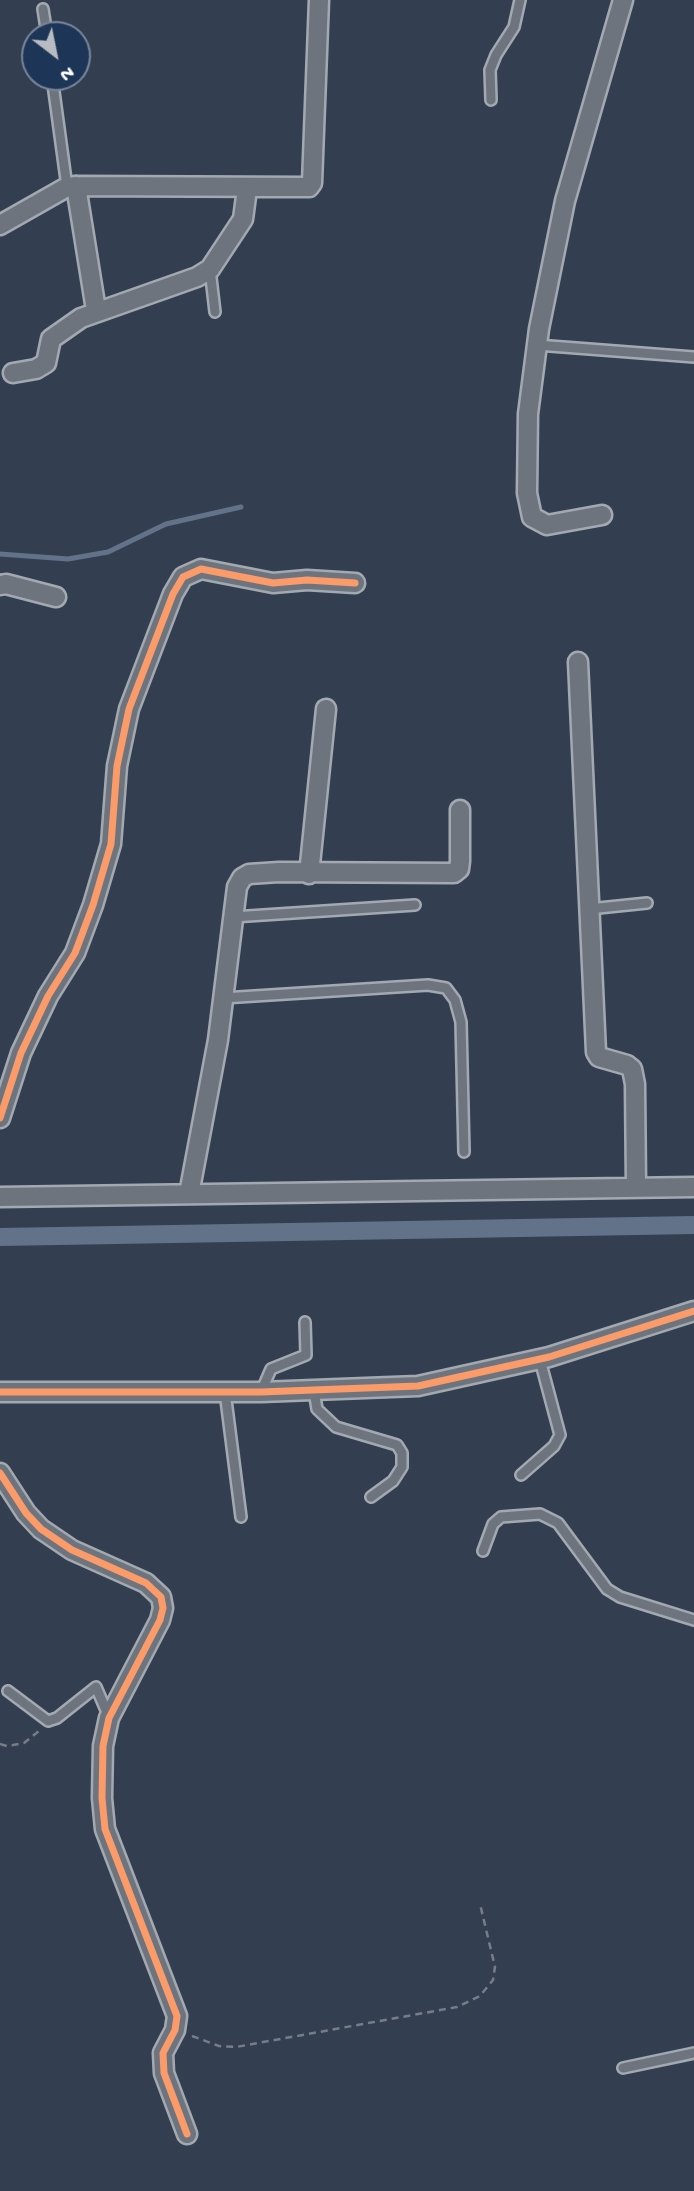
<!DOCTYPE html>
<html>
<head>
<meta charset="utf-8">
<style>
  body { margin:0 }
  #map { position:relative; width:694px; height:2191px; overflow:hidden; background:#333f51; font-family:"Gochi Hand",sans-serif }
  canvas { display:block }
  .north { position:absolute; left:21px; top:21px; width:70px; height:70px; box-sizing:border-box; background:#1d3557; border:2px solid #77869a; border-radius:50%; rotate:148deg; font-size:19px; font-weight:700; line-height:28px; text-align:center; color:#fff }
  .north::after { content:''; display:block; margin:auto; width:24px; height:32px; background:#b8bcc2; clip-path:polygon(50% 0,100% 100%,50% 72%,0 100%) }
</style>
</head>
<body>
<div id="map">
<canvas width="694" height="2191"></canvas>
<div class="north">N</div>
</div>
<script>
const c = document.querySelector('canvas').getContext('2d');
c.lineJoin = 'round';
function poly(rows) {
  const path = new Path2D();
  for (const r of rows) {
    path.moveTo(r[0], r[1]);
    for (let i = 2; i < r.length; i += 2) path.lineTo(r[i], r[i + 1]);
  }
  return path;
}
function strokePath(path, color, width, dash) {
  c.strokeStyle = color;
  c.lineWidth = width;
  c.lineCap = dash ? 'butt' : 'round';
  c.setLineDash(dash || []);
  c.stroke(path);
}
const stream = poly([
  [0,554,68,559,108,552,166,524,241,507]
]);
const canal = poly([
  [0,1237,694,1225]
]);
const path = poly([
  [0,1744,7,1746,24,1743,39,1731],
  [192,2036,219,2046,236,2047,457,2007,480,1996,493,1980,495,1967,480,1904]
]);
const lane = poly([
  [43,9,47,35],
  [52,77,67,187],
  [491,100,490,70,496,55,514,27,520,0],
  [210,269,215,312],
  [537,345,694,357],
  [589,909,647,903],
  [233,917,415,905],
  [223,998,428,985,446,988,455,1000,461,1022,464,1152],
  [314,1391,317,1409,336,1427,397,1445,402,1453,402,1467,393,1481,371,1497],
  [225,1392,241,1517],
  [261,1392,271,1369,306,1355,305,1322],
  [521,1475,554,1446,560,1435,540,1360],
  [483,1551,493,1524,501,1517,540,1514,558,1523,607,1589,620,1597,694,1620],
  [8,1691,48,1721,57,1718,96,1687,109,1717],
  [623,2068,694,2053]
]);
const street = poly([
  [76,186,96,310],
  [0,225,67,187,76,186,309,187,312,183,319,0],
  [13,373,36,369,46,363,51,339,81,318,197,277,210,269,243,219,247,189],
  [602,515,547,525,532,517,527,493,528,414,539,329,565,201,623,0],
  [0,585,6,584,56,597],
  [578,662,596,1052,599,1057,627,1065,632,1069,635,1084,636,1187],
  [309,874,326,709],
  [0,1118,21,1053,48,996,75,953,93,905,111,844,117,766,129,709,173,594,183,577,201,569,273,583,307,580,355,583],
  [189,1194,218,1040,237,887,242,878,249,874,279,872,454,873,459,869,460,861,460,810],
  [0,1197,694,1187],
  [0,1392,261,1392,418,1386,549,1357,694,1311],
  [0,1473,26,1513,41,1529,72,1550,146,1583,161,1597,163,1608,160,1620,109,1718,103,1746,102,1798,105,1829,177,2016,175,2030,163,2053,164,2073,187,2134]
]);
const cycleway = poly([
  [0,1118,21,1053,48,996,75,953,93,905,111,844,117,766,129,709,173,594,183,577,201,569,273,583,307,580,355,583],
  [0,1392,261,1392,418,1386,549,1357,694,1311],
  [0,1473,26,1513,41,1529,72,1550,146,1583,161,1597,163,1608,160,1620,109,1718,103,1746,102,1798,105,1829,177,2016,175,2030,163,2053,164,2073,187,2134]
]);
strokePath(stream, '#627389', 5);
strokePath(canal, '#627389', 18);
strokePath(lane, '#a3a9b1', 14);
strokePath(street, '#a3a9b1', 23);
strokePath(path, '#767d86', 2.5, [7, 5]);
strokePath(lane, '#6e747e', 9);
strokePath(street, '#6e747e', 18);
strokePath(cycleway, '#fa9b69', 7);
</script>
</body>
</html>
